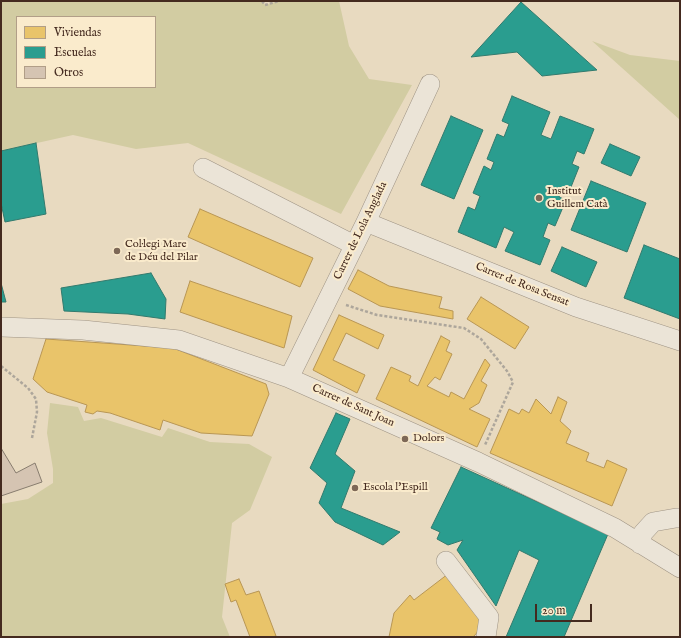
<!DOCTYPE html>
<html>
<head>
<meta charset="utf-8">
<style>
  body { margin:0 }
  #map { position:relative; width:681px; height:638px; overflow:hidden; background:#e8dac0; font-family:"IM FELL English",serif }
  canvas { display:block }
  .frame { position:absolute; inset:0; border:2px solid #442a1f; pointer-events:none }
  .legend { position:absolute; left:16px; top:16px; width:140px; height:72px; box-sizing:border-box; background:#faebcc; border:1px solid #b19e87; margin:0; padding:5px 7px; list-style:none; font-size:12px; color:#442a1f }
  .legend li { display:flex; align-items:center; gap:8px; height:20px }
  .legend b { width:20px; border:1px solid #b19e87 }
  .scale { position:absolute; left:535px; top:604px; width:57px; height:18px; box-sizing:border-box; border:2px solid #442a1f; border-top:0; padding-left:5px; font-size:12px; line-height:14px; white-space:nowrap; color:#442a1f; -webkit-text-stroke:3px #faebcc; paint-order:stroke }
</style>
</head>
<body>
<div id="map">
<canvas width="681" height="638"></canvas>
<div class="frame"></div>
<ul class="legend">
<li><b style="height:11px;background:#e9c46a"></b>Viviendas</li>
<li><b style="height:11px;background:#2a9d8f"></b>Escuelas</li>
<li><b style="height:11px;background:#d5c4b2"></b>Otros</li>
</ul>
<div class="scale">20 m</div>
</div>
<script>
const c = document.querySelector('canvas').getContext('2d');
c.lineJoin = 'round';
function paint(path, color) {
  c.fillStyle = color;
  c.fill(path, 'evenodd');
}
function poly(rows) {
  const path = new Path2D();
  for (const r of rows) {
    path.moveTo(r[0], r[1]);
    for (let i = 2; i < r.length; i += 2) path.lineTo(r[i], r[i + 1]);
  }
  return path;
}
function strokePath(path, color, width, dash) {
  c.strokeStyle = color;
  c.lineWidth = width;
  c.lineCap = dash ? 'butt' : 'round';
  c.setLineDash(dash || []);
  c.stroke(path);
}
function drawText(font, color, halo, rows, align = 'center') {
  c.font = font + ' "IM FELL English",serif';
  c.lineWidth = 4;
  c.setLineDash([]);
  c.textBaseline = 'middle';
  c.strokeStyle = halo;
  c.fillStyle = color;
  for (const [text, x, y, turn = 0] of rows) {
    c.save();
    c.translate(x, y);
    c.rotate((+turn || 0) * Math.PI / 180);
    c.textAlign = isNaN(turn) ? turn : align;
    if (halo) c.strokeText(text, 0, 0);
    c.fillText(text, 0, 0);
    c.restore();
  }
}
const green = poly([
  [1,1,262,1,265,5,279,1,339,1,349,46,369,79,412,85,341,214,188,143,136,149,73,135,1,151],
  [17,17,155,17,155,87,17,87],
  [592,41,630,55,680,61,680,120],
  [50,403,78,407,84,421,101,418,162,437,168,428,210,442,249,444,272,457,250,510,232,523,222,617,230,637,1,637,1,504,28,499,53,483,53,469,47,433]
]);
const homes = poly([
  [200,209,313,258,300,287,188,237,200,209],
  [358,270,389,286,442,297,439,308,453,311,453,319,380,306,348,289,358,270],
  [190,281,292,316,284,348,180,312,190,281],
  [481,297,529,327,515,349,467,319,481,297],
  [339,315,384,335,378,349,346,333,333,360,365,375,357,393,313,370,339,315],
  [441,336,450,341,446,351,452,354,440,380,435,377,427,386,449,397,451,392,464,399,485,359,490,365,481,381,487,385,479,403,469,409,490,419,477,447,376,399,391,367,411,376,409,381,418,386,441,336],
  [46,339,173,348,266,384,269,394,252,436,201,433,163,420,160,430,110,413,97,411,93,414,85,412,87,405,47,392,33,379,46,339],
  [558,397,567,402,560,421,571,431,566,443,589,453,586,461,604,468,607,460,627,469,612,506,490,453,509,409,519,414,522,409,529,413,536,399,551,414,558,397],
  [448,574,486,623,473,637,389,637,394,613,410,595,414,600,448,574],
  [239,579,246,595,259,591,276,636,272,637,250,637,236,600,231,602,225,584,239,579]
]);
const schools = poly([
  [521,2,597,70,542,76,517,52,471,57,521,2],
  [512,96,550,112,541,135,551,139,560,116,594,129,584,154,577,151,572,164,579,167,569,192,562,189,559,197,566,200,555,226,548,223,543,237,550,240,540,265,505,251,514,232,504,227,496,248,458,232,468,207,475,210,480,196,473,193,484,166,491,170,494,162,487,159,497,134,504,137,509,124,502,121,512,96],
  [451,116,483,130,454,199,421,185,451,116],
  [36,143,46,214,5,222,1,203,1,151,36,143],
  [610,144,640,157,631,176,601,163,610,144],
  [591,181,646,203,627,252,571,230,591,181],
  [644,245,680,259,680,319,624,298,644,245],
  [562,247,597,262,586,287,551,271,562,247],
  [151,273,166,299,165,319,128,314,64,311,61,288,151,273],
  [1,283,6,302,1,302,1,283],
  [336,413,350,419,335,454,355,471,341,508,400,532,383,545,335,522,319,503,327,483,310,468,336,413],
  [461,467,608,534,564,637,506,637,539,560,519,550,496,606,457,550,463,540,448,545,437,539,440,532,431,528,461,467]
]);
const building = poly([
  [1,448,16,473,35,463,42,482,1,496,1,448]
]);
const path = poly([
  [262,1,265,5,279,1],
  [346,305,377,315,464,328,481,339,507,371,513,382,485,445],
  [1,366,28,388,36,399,37,412,32,438]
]);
const minor = poly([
  [203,168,354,245],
  [366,222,576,307,680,341],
  [1,327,83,330,179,340,289,378,478,462,615,528,680,568],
  [289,378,366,222,430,84],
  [640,544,643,533,653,522,676,518,680,518],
  [446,561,489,617,486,637]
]);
const markers = [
  [539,198,4,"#7d6857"],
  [117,251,4,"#7d6857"],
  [405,439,4,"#7d6857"],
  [355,488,4,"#7d6857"]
];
const poiNames = [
  ["Institut",547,192],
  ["Guillem Catà",547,205],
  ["Col·legi Mare",125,245],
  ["de Déu del Pilar",125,258],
  ["Dolors",413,439],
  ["Escola l'Espill",363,488]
];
const streetNames = [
  ["Carrer de Lola Anglada",361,231,-64],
  ["Carrer de Rosa Sensat",522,285,22],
  ["Carrer de Sant Joan",353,406,24]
];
paint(green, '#d2cca2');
paint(homes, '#e9c46a');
strokePath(homes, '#b89654', 1);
paint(schools, '#2a9d8f');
strokePath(schools, '#327a6d', 1);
paint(building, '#d5c4b2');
strokePath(building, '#877c6e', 1);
strokePath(minor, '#9e9384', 20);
strokePath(path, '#ada69b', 2.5, [3, 2]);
strokePath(minor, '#ebe4d7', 19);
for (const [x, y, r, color] of markers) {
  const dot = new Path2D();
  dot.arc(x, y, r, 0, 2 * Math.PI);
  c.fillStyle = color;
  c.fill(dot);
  strokePath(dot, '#faebcc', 1.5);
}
drawText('11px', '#442a1f', '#faebcc', poiNames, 'left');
drawText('11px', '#442a1f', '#faebcc', streetNames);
</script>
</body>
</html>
